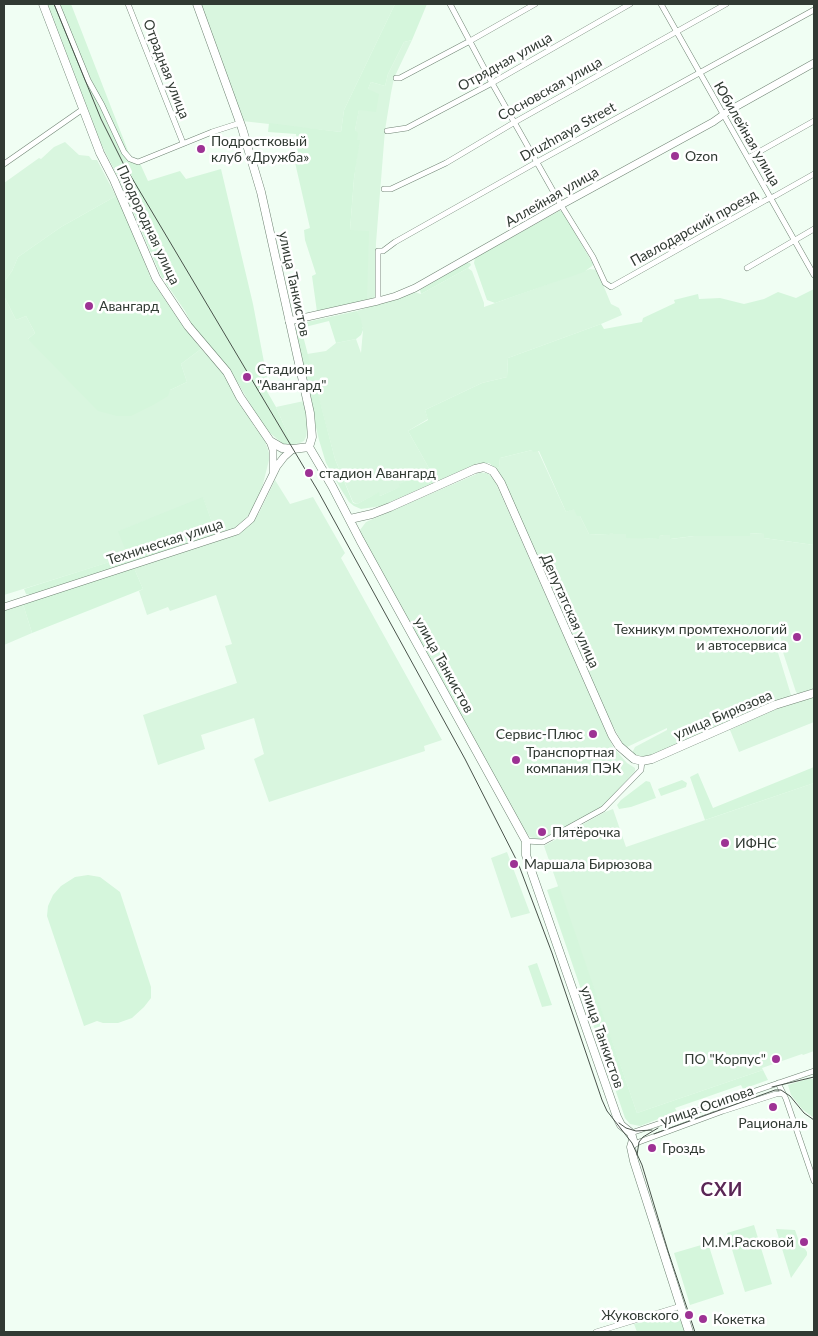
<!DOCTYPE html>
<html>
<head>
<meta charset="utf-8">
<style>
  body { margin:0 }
  #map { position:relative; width:818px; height:1336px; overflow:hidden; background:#f0fef3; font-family:Lato,sans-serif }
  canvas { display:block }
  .frame { position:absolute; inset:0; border:5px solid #313a33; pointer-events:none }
</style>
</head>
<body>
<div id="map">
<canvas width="818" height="1336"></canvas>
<div class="frame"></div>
</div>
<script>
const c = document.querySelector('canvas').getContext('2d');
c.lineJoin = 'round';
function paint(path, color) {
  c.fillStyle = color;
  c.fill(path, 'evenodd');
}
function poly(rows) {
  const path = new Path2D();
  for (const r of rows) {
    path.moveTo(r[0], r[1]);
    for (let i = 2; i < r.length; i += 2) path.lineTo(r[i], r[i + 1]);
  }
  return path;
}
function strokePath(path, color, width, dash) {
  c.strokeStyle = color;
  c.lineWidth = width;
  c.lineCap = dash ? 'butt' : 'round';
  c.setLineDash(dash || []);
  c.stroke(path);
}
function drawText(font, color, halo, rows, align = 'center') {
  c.font = font + ' Lato,sans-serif';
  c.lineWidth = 5;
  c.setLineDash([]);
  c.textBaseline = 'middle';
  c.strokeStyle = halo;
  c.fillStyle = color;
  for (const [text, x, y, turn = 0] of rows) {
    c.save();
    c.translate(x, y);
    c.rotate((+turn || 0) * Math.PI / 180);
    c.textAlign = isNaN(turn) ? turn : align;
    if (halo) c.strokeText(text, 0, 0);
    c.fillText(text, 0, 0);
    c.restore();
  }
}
const built = poly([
  [199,4,395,4,344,110,341,132,242,121],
  [412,40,394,78,391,93,385,130,376,243,375,296,373,299,367,300,350,230,354,178,359,140,357,140,355,130,359,109,371,82,385,86,388,74,404,42],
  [65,142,79,155,89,156,92,160,97,160,116,196,61,227,18,257,12,271,4,282,4,183,39,158,41,159,54,147],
  [468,268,472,271,484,303,484,307,590,269,597,270,611,304,619,308,622,315,601,324,508,358,507,377,482,383,425,410,428,419,408,431,430,470,400,484,401,487,380,496,378,493,357,504,353,502,335,459,307,354,326,351,336,343,356,339,361,353,363,330,357,311,414,292,421,294],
  [4,296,16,320,26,316,35,333,28,339,170,390,187,382,181,364,201,349,223,373,254,426,264,438,270,456,262,488,254,508,242,523,236,528,217,536,203,498,119,531,129,556,4,595],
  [304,401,308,424,306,437,304,441,293,446,276,407],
  [532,450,538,451,566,512,574,508,580,516,589,534,609,535,609,532,613,533,614,534,626,534,626,537,659,539,659,536,664,535,670,535,671,539,694,536,750,536,749,533,765,534,764,538,814,545,814,690,800,694,796,692,780,643,782,642,778,630,771,630,791,695,790,697,651,756,642,757,632,753,635,747,667,730,667,728,625,748,595,693,504,482,496,469,499,467,500,458],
  [479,473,487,473,494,479,613,747,627,763,635,768,635,771,602,808,541,840,530,837,524,830,362,538,360,530,366,522],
  [275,480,290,504,313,497,345,553,341,558,442,740,424,746,425,751,269,802,254,759,264,754,254,718,201,735,205,749,158,765,143,715,237,683,225,646,232,644,216,595,170,611,168,607,147,615,139,591,143,589,134,568,239,534,252,522,259,513],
  [23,604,32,633,4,645,4,610],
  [814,697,814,722,739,752,730,730,771,711],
  [814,783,814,1051,803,1055,802,1054,762,1068,763,1070,637,1113,544,846,605,812,613,809,626,847],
  [507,852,530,913,511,918,491,858]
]);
const green = poly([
  [47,4,71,4,130,156,138,159,148,181,180,171,186,179,221,169,253,304,267,378,261,381,276,407,293,446,286,445,282,443,270,433,260,421,238,383,192,325,185,311,161,276,119,179,101,144],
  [395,4,427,4,412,40,404,42,388,74,385,86,371,82,368,89,379,94,376,112,359,110,355,130,358,133,357,140,360,140,354,178,350,230,369,231,367,300,317,312,312,276,316,274,305,240,304,230,310,228,294,158,298,156,296,134,268,132,269,123,341,132,344,110],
  [116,196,128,220,151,279,176,316,201,349,181,364,187,382,170,390,168,396,153,405,131,416,117,416,98,411,28,339,35,333,26,316,16,320,4,296,4,282,12,271,18,257,61,227],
  [559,211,562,211,593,264,592,266,584,272,495,303,487,300,474,263,475,258],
  [466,263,470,263,471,265,468,268,421,294,420,290],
  [814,289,814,545,764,538,764,534,750,533,750,536,694,536,670,539,670,535,665,535,659,536,659,539,626,538,626,534,613,534,613,533,610,533,609,535,589,534,580,516,577,516,574,509,566,512,539,451,533,452,532,450,500,458,499,467,496,469,489,463,478,463,381,506,361,509,354,506,349,502,342,491,326,463,319,440,294,333,298,325,302,323,357,311,361,320,363,330,361,335,356,339,336,343,329,321,301,328,335,459,353,503,357,504,379,492,380,496,400,487,399,484,430,470,408,431,428,420,425,410,482,383,507,377,508,358,601,324,604,329,642,322,643,318,675,303,674,300,698,294,699,299,720,298,744,304,764,299,778,292,796,298],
  [203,497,217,536,30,595,26,594,24,589,128,556,118,531],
  [134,568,143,589,32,633,23,604],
  [814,767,814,783,705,820,690,777,698,773,713,808],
  [682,780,687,783,686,787,661,796,658,789],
  [646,781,650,782,656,798,631,807,619,809,617,805,621,800],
  [88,875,100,877,120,892,151,987,151,998,144,1007,132,1018,118,1023,103,1023,97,1021,84,1026,47,916,48,906,53,895,61,886,75,877],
  [559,886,637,1113,763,1070,768,1080,743,1089,741,1085,675,1108,677,1112,640,1126,630,1124,625,1118,547,890],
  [537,963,552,1005,542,1007,528,966],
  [807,1079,814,1079,814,1118,802,1109,791,1095,788,1085],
  [754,1225,772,1284,745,1292,727,1233],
  [776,1229,795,1230,801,1247,805,1249,807,1252,807,1255,791,1278],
  [708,1243,724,1294,690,1305,674,1253],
  [676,1312,679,1315,685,1332,637,1332,634,1324]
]);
const minor = poly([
  [57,4,88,80,102,105,124,152,130,159,138,162,212,132,240,123],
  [128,4,183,143],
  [450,4,492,83,561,205,593,257,605,283,611,287,766,200,775,196,814,174],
  [661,4,814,275],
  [396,78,400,78,470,41,535,4],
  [387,131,407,128,492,83,630,4],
  [748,158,814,121],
  [4,164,83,109],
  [384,189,391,189,446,163,515,122,726,4],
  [747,268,814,229],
  [378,301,378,251,383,251,395,242,537,162,814,10],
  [526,841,543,842,603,809,641,770,642,761],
  [778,1083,786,1099,814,1181],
  [631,1133,814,1071],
  [631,1147,639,1142,723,1111,776,1094,782,1094],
  [596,1332,681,1306]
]);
const tertiary = poly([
  [289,321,378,301,396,296,415,288,561,205,713,122,730,110,814,63],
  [270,441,273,450,273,472],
  [4,607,237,531,251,519,277,466,284,457,293,449]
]);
const secondary = poly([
  [43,4,100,153,114,180,156,278,188,326,227,372,240,397,270,441,282,448,293,449,309,447],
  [197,4,242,128,261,192,310,413,312,437,309,447,332,486,360,540,526,841,526,855,532,873,617,1117,621,1125,631,1133,633,1140,631,1147,634,1161,689,1332],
  [350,519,372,514,390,507,475,469,484,467,493,471,501,483,612,735,619,746,634,759,642,761,652,759,775,705,814,693]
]);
const tram = poly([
  [54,4,101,119,123,163,318,491,465,759,518,863,552,953,602,1100,607,1111,632,1143,642,1165,668,1251,695,1332],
  [772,1087,814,1077],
  [619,1123,626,1128,636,1131,652,1130],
  [654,1134,775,1090,781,1090,790,1096,804,1113,814,1120],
  [637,1155,639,1142,643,1137,658,1128]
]);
const markers = [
  [201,149,5,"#9d3294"],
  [675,156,5,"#9d3294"],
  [89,306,5,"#9d3294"],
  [247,377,5,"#9d3294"],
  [309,473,5,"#9d3294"],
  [797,637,5,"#9d3294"],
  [593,734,5,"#9d3294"],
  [516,760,5,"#9d3294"],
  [542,832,5,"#9d3294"],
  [725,843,5,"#9d3294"],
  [514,864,5,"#9d3294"],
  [776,1059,5,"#9d3294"],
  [773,1107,5,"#9d3294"],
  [652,1148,5,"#9d3294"],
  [804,1242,5,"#9d3294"],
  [689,1315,5,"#9d3294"],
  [703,1319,5,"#9d3294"]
];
const streetNames = [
  ["Отрядная улица",505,62,-29],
  ["Отрадная улица",166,69,69],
  ["Сосновская улица",550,89,-29],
  ["Druzhnaya Street",568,132,-29],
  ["Юбилейная улица",747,134,60],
  ["Аллейная улица",552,197,-30],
  ["Плодородная улица",148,225,65],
  ["Павлодарский проезд",694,228,-29],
  ["улица Танкистов",294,284,78],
  ["Техническая улица",165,542,-18],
  ["Депутатская улица",570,611,66],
  ["улица Танкистов",444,665,61],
  ["улица Бирюзова",723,715,-23],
  ["улица Танкистов",602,1037,71],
  ["улица Осипова",707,1106,-19]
];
const poiNames = [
  ["Подростковый",211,141],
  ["клуб «Дружба»",211,157],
  ["Ozon",685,156],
  ["Авангард",99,306],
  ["Стадион",257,369],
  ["\"Авангард\"",257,385],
  ["стадион Авангард",319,473],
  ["Техникум промтехнологий",787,629,"right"],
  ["и автосервиса",787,645,"right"],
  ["Сервис-Плюс",583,734,"right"],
  ["Транспортная",526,752],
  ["компания ПЭК",526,768],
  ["Пятёрочка",552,832],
  ["ИФНС",735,843],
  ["Маршала Бирюзова",524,864],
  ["ПО \"Корпус\"",766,1059,"right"],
  ["Рациональ",773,1123,"center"],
  ["Гроздь",662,1148],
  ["М.М.Расковой",794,1242,"right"],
  ["Жуковского",679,1315,"right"],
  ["Кокетка",713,1319]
];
const districtNames = [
  ["СХИ",722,1190]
];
paint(built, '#d9f6df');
paint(green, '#d5f6dc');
strokePath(minor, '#708474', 6);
strokePath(tertiary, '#708474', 8);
strokePath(secondary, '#708474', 9);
strokePath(minor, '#fff', 5);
strokePath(tertiary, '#fff', 7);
strokePath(secondary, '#fff', 8);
strokePath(tram, '#49534b', 1);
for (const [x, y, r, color] of markers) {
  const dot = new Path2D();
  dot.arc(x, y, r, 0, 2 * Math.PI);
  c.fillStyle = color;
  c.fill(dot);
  strokePath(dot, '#fff', 2);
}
drawText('14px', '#313a33', '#fff', streetNames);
drawText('14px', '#313a33', '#fff', poiNames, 'left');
c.letterSpacing = '1px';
drawText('bold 19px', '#5a2655', '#fff', districtNames);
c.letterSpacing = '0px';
</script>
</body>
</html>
